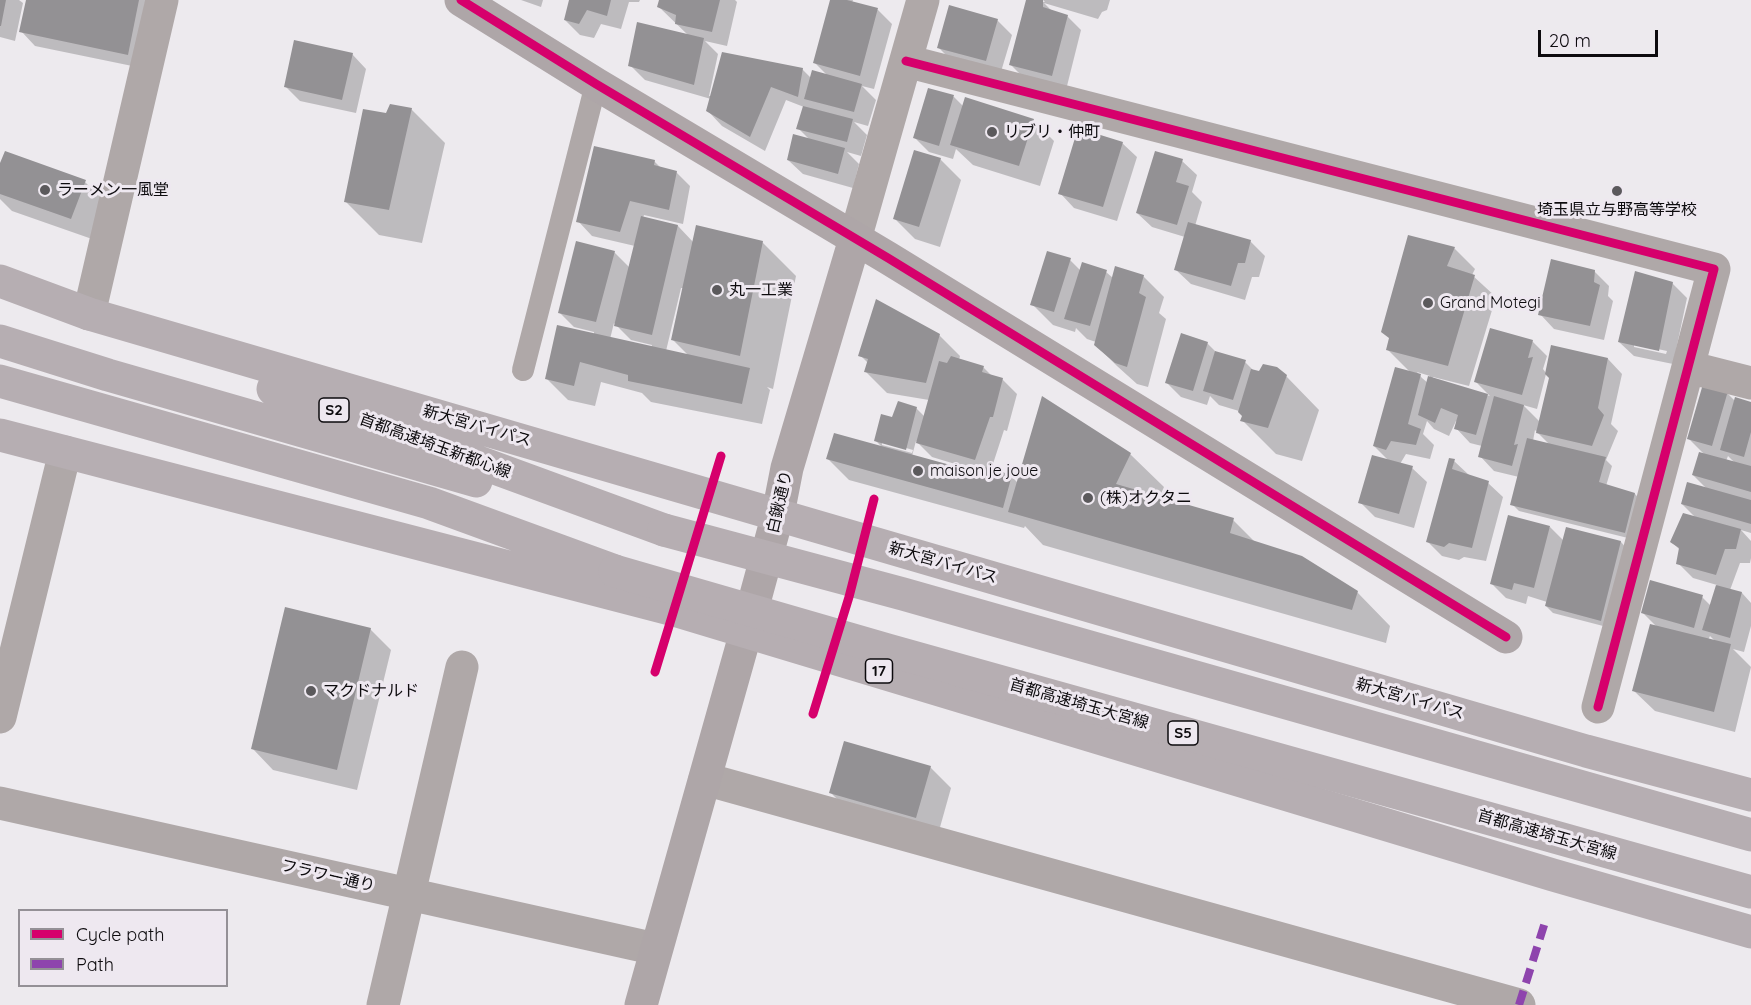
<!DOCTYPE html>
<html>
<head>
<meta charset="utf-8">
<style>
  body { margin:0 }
  #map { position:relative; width:1751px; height:1005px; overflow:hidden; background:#edeaee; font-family:Quicksand,sans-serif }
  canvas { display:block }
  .legend { position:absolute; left:18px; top:909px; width:210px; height:78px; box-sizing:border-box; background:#eee8f0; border:2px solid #949096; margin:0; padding:8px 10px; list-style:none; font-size:18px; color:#0d0b0e }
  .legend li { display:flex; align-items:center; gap:12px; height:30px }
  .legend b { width:30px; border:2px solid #949096 }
  .scale { position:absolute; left:1538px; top:30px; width:120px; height:27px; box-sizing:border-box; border:3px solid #0d0b0e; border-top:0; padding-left:8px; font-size:18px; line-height:21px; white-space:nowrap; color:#0d0b0e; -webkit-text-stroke:4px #eee8f0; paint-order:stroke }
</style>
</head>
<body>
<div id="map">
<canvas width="1751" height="1005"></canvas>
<ul class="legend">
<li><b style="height:8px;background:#d6006c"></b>Cycle path</li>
<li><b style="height:8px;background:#8e44ad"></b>Path</li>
</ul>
<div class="scale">20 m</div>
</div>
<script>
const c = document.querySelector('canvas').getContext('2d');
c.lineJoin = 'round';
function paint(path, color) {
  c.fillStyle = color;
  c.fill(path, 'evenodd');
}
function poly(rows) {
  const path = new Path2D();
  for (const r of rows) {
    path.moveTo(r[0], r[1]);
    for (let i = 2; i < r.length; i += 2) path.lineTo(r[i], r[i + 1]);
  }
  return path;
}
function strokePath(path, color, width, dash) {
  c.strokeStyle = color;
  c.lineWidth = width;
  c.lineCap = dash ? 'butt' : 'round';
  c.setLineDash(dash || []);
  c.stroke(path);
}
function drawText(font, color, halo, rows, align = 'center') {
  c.font = font + ' Quicksand,"Noto Sans JP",sans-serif';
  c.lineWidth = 6;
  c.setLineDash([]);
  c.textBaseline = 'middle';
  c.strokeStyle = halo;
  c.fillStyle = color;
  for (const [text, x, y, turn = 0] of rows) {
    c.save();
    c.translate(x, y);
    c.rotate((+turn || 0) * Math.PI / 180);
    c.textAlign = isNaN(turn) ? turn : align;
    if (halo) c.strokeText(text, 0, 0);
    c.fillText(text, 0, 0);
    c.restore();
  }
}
const shadow = poly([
  [0,0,19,0,23,3,15,41,0,37],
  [28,0,156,0,142,68,35,46,21,31],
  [521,0,543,0,541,7],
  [571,0,640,0,639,2,629,2,621,29,601,24,594,38,580,35,565,20],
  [660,0,735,0,737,2,727,46,705,41,718,54,709,96,712,96,802,69,811,78,828,76,815,63,832,0,853,0,852,3,878,10,892,24,874,89,862,86,876,100,868,126,854,122,867,135,861,156,847,152,859,164,853,188,803,174,788,160,810,140,798,128,804,107,786,100,765,151,722,126,708,111,711,99,645,80,630,65,689,36,659,7],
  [1027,0,1045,2,1043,0,1110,0,1107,10,1102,12,1098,19,1044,3,1053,12,1067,16,1081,30,1066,90,1025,79,1011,65],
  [997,20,1012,35,1000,75,953,62,938,47],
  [352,54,366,69,356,113,300,101,285,86],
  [929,90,954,97,963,106,1033,120,1054,141,1040,186,973,165,956,149,953,159,929,152,914,137],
  [411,109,445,143,422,243,379,235,346,202,387,115],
  [1122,143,1137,157,1117,221,1074,208,1060,193],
  [940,159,961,180,940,247,915,239,894,218],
  [654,161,661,168,676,172,690,186,683,224,644,215,643,218,678,226,694,243,762,242,796,276,773,389,767,387,770,390,762,424,651,402,642,393,601,382,595,406,568,400,547,379,594,335,594,332,574,327,560,313,614,252,630,268,635,246,592,236,578,221],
  [681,288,684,288,672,339,689,356,666,351],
  [614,323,631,340,652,345,651,348,610,339],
  [1182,161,1197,175,1192,192,1202,202,1195,226,1250,241,1265,256,1259,277,1252,277,1245,300,1191,284,1176,270,1185,237,1152,227,1137,213],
  [0,167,85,182,106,203,92,239,12,211,0,199],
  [1454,248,1475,269,1472,275,1496,297,1469,386,1433,377,1432,379,1490,396,1476,382,1532,341,1547,356,1543,369,1546,373,1608,359,1622,374,1611,424,1618,431,1606,460,1612,466,1606,486,1635,494,1642,502,1632,539,1519,511,1512,504,1519,477,1494,471,1480,456,1482,446,1470,443,1456,428,1458,421,1456,421,1449,436,1434,429,1427,421,1423,434,1434,445,1430,459,1406,454,1400,464,1412,468,1427,482,1414,528,1375,517,1360,502,1390,462,1374,446,1411,373,1387,349],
  [1417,372,1430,376,1428,383,1422,378],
  [1546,374,1551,379,1540,422,1523,405,1537,409],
  [1535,430,1550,445,1533,441],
  [1070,260,1081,271,1106,272,1113,278,1143,276,1164,297,1159,313,1166,319,1148,387,1137,384,1117,366,1096,345,1096,342,1087,339,1076,328,1075,332,1053,325,1032,304],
  [1594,271,1609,286,1608,296,1613,301,1604,340,1554,329,1540,314],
  [1672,283,1687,298,1673,364,1634,356,1619,342],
  [1634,344,1667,351,1666,354,1634,347],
  [939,335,960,356,959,360,983,367,992,376,1002,379,1017,394,1007,431,1004,430,991,470,1011,476,1018,483,1130,454,1164,487,1159,498,1233,520,1256,543,1357,592,1390,626,1386,643,1043,545,1025,526,1024,528,849,480,828,459,884,449,875,440,893,419,916,408,925,417,929,400,887,393,866,372,868,363,860,355],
  [882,441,913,450,912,453,882,445],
  [916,441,932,457,985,473,984,476,912,456],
  [1207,343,1217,353,1245,362,1254,371,1286,376,1319,410,1302,461,1276,454,1242,420,1243,416,1239,411,1219,405,1210,396,1207,405,1181,397,1167,383],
  [1727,393,1735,401,1751,404,1751,533,1741,530,1751,541,1751,558,1750,563,1740,563,1730,590,1742,593,1751,603,1751,626,1744,652,1733,649,1751,667,1735,732,1655,711,1634,691,1657,627,1643,613,1702,597,1711,606,1717,585,1693,578,1678,563,1680,550,1672,542,1696,518,1682,504,1708,490,1693,475,1705,455,1689,439],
  [1728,456,1736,464,1726,461],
  [1710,636,1716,642,1708,640],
  [1454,461,1469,475,1488,483,1503,497,1486,561,1464,557,1459,560,1442,556,1428,542],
  [1550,527,1564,541,1621,542,1628,550,1607,627,1553,613,1546,606,1547,602,1528,596,1526,604,1506,598,1492,584],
  [370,629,391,650,357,790,273,770,253,749],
  [930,767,951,788,937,838,852,814,831,793]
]);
const building = poly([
  [0,0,6,0,1,26,0,26],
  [26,0,139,0,128,55,19,32],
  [569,0,611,0,607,16,587,10,579,24,564,20],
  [659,0,720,0,712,32,675,24,676,15,657,7],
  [830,0,847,0,878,8,860,76,813,63],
  [1026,0,1043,0,1043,7,1068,15,1052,76,1009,65],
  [949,5,998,19,986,61,937,48],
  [637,22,704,38,694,85,628,66],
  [294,40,353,53,342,100,284,87],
  [722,52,803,68,798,97,771,87,750,137,706,111],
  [812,70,862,84,854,112,804,99],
  [928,88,954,95,939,146,913,138],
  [965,97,1034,119,1019,166,950,145],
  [390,104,412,108,389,210,344,202,363,109,386,113],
  [803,106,853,119,847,142,796,129],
  [1078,128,1123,142,1103,207,1058,194],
  [793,134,845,148,838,174,787,160],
  [594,146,655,160,654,165,677,171,669,210,630,201,620,232,576,222],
  [914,150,941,158,919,227,893,219],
  [5,151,86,180,71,219,0,194,0,163],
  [1155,151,1183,159,1176,182,1189,186,1177,225,1136,213],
  [641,216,678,225,652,335,614,326],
  [1188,222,1251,240,1245,263,1238,263,1231,286,1174,270],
  [696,225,763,241,740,356,671,340],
  [1408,235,1455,247,1447,266,1475,275,1448,366,1386,350,1389,338,1381,332],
  [576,241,615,251,596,322,558,313],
  [1047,251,1071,258,1054,312,1030,305],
  [1551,259,1595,270,1594,282,1600,285,1590,326,1538,315],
  [1082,262,1107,270,1090,326,1064,319],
  [1115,266,1144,275,1139,293,1146,297,1127,367,1115,363,1094,345],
  [1635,271,1673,282,1659,351,1618,342],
  [876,299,940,334,926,383,864,372,868,359,858,356],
  [557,325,750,368,742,404,628,381,628,375,580,362,574,386,545,379],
  [1490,328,1533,340,1528,358,1533,357,1522,395,1474,382],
  [1181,333,1208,342,1193,391,1165,383],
  [1551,345,1608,358,1598,408,1604,415,1592,446,1536,433,1549,378,1545,374],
  [1215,351,1246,360,1233,400,1203,391],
  [951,356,984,366,982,372,1003,378,993,417,990,417,975,460,916,443,939,361,947,363],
  [1263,364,1277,367,1287,375,1268,428,1240,421,1242,416,1238,412,1251,369,1259,371],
  [1395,367,1421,374,1408,424,1421,429,1416,445,1391,441,1386,450,1373,446],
  [1428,376,1488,394,1476,435,1454,429,1458,415,1441,408,1435,423,1418,415],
  [1703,384,1728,391,1712,446,1687,439],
  [1042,396,1131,453,1116,484,1234,518,1230,533,1302,556,1358,591,1352,610,1008,512],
  [1494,396,1524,405,1514,445,1518,444,1512,466,1478,457],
  [1735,397,1751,402,1751,432,1744,457,1720,450],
  [898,401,917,407,906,450,874,441,881,414,892,417],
  [834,433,983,474,985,467,1012,475,1003,508,826,459],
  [1527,438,1606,457,1599,482,1635,493,1625,533,1510,505],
  [1699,452,1751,466,1751,492,1692,475],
  [1372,455,1413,466,1399,514,1358,503],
  [1449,458,1455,459,1452,469,1489,481,1472,548,1449,543,1444,547,1426,542],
  [1687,482,1751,500,1751,524,1681,504],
  [1683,513,1741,529,1736,549,1725,549,1716,575,1676,564,1679,548,1670,542],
  [1508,515,1550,526,1534,588,1514,583,1512,590,1490,584],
  [1566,527,1621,541,1601,621,1545,606],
  [1650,580,1703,595,1694,628,1641,613],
  [1716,585,1742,592,1730,638,1702,630],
  [285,607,371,628,337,770,251,749],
  [1650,624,1731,644,1714,712,1632,691],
  [844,741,931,766,916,818,829,793]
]);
const lane = poly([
  [523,370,596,84]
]);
const street = poly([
  [906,61,1714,269,1598,707],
  [855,239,923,0],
  [89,314,162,0],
  [1688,367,1751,383],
  [0,717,65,452],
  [705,779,1519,1005],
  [0,803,656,949],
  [383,1005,462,667]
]);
const secondary = poly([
  [461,0,596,84,888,258,1506,637],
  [641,1005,746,632,778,514,787,468,855,239]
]);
const highway = poly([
  [0,281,89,314,1586,751,1751,795],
  [0,341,108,375,476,481],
  [0,381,429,503,615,571],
  [273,389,361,419,664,530],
  [0,435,674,610,1553,875,1751,932]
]);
const highwayBridge = poly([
  [664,530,903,594,1751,835],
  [615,571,888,650,1751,892]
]);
const quiet = poly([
  [1519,1005,1546,919]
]);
const cycleway = poly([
  [461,0,596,84,888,258,1506,637],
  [906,61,1714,269,1598,707],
  [655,672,721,456],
  [813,714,849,597,874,499]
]);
const markers = [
  [992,132,6,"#5b595c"],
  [45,190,6,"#5b595c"],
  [1617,191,6,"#5b595c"],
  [717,290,6,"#5b595c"],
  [1428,303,6,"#5b595c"],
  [918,471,6,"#5b595c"],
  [1088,498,6,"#5b595c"],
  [311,691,6,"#5b595c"]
];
const shields = [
  [334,410,30],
  [879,671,27],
  [1183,733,30]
];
const shieldNames = [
  ["S2",334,410],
  ["17",879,671],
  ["S5",1183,733]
];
const poiNames = [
  ["リブリ・仲町",1004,132],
  ["ラーメン一風堂",57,190],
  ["埼玉県立与野高等学校",1617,210,"center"],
  ["丸一工業",729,290],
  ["Grand Motegi",1440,303],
  ["maison je joue",930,471],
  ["(株)オクタニ",1100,498],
  ["マクドナルド",323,691]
];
const streetNames = [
  ["新大宮バイパス",477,426,16],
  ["首都高速埼玉新都心線",435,446,20],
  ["白鍬通り",780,502,-77],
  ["新大宮バイパス",943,563,16],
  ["新大宮バイパス",1410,699,16],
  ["首都高速埼玉大宮線",1079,704,16],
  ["首都高速埼玉大宮線",1547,835,16],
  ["フラワー通り",328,876,13]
];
paint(shadow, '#0003');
paint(building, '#939194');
strokePath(lane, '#afa8a8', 22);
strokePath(street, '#afa8a8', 33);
strokePath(secondary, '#aea6a8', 33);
strokePath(highway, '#b6aeb2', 33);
strokePath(highwayBridge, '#b6aeb2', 33);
strokePath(quiet, '#8e44ad', 8, [15, 8]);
strokePath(cycleway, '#d6006c', 9);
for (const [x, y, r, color] of markers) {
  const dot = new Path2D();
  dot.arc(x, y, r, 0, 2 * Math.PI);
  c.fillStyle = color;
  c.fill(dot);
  strokePath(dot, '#eee8f0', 2);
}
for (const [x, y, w] of shields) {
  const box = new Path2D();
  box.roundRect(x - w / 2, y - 12, w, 24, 4.5);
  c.fillStyle = '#eee8f0';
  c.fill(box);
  strokePath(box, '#0d0b0e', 1.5);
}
drawText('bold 15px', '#0d0b0e', null, shieldNames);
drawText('16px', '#0d0b0e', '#eee8f0', poiNames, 'left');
drawText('16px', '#0d0b0e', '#eee8f0', streetNames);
</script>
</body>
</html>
